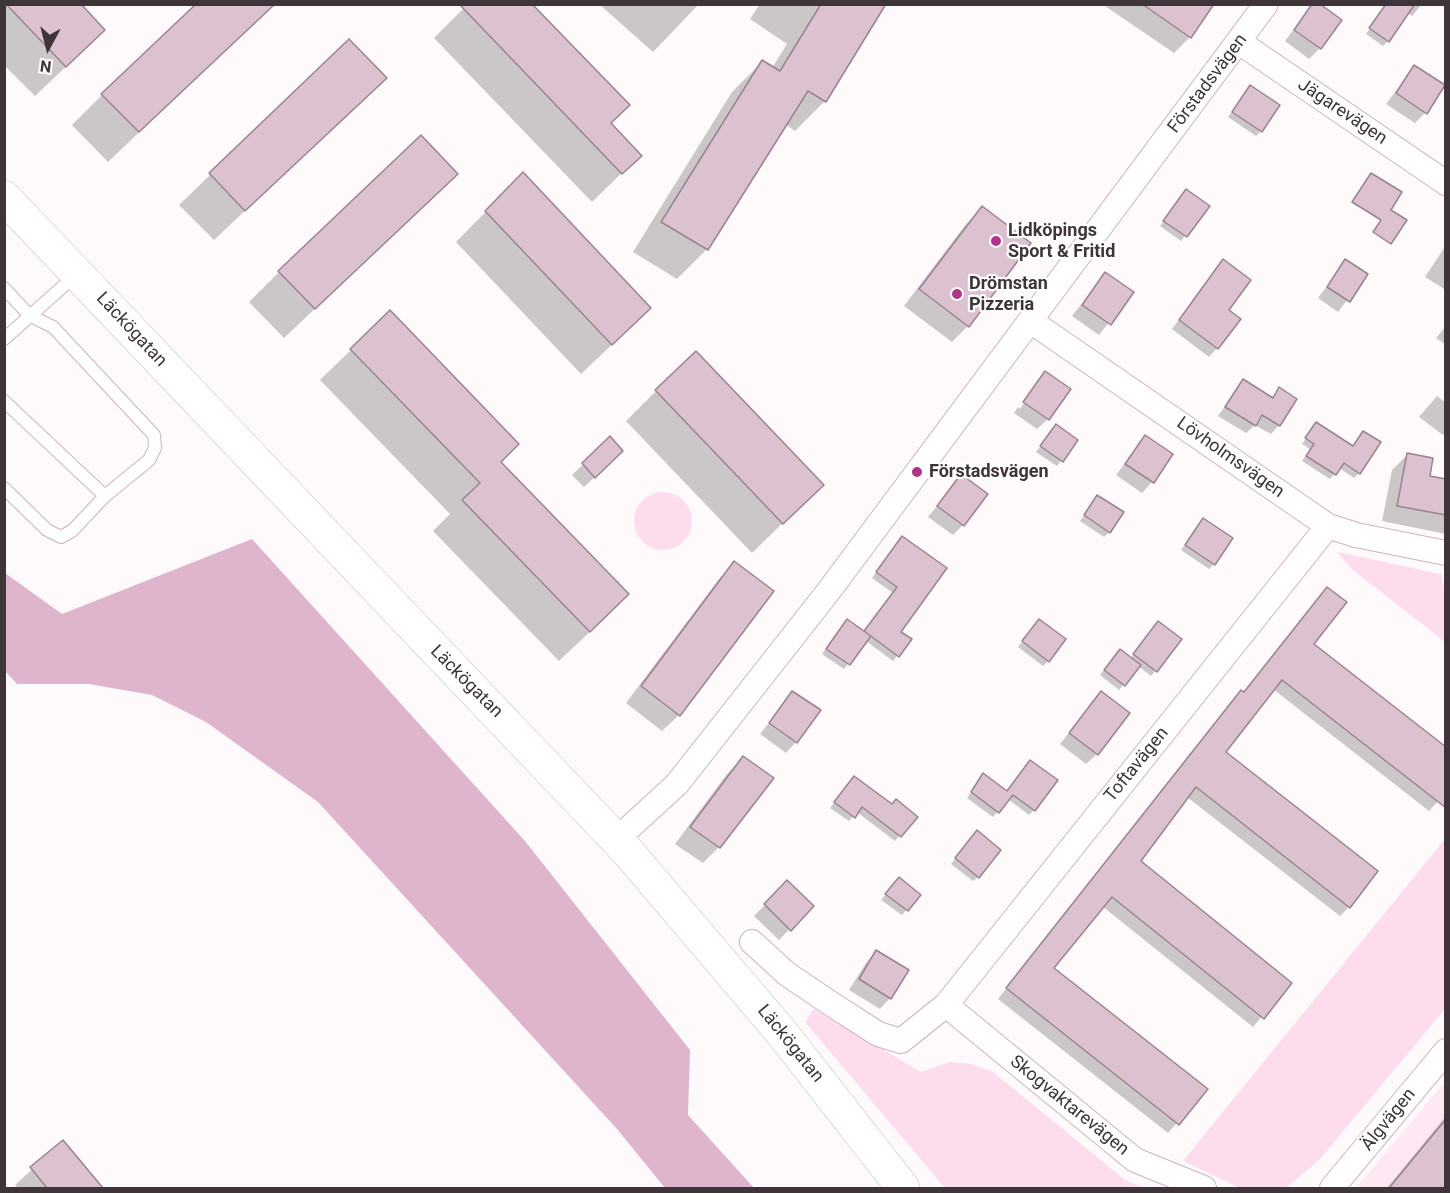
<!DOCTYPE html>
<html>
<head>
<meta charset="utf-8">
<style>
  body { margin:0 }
  #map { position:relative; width:1450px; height:1193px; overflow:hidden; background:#fef9fb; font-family:Roboto,sans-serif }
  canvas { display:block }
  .frame { position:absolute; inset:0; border:6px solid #3e343a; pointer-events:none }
  .north { position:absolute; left:18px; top:18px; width:60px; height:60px; -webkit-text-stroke:4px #fff; paint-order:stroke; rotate:187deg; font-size:16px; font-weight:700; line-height:24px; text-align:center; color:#3e343a }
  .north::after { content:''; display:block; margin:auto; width:21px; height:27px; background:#3e343a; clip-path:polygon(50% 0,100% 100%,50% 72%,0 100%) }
</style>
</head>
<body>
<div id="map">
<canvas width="1450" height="1193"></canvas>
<div class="frame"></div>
<div class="north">N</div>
</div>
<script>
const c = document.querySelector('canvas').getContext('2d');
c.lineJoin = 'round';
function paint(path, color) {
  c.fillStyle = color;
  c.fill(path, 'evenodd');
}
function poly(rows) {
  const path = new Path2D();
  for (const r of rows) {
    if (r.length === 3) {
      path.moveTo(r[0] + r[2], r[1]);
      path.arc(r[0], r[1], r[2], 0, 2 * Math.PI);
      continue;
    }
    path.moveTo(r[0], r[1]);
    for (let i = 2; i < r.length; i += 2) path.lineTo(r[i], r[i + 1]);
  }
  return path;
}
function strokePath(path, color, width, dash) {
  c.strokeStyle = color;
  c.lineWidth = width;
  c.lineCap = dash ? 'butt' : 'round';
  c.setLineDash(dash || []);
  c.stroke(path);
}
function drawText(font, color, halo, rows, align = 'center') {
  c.font = font + ' Roboto,sans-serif';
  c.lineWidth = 4.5;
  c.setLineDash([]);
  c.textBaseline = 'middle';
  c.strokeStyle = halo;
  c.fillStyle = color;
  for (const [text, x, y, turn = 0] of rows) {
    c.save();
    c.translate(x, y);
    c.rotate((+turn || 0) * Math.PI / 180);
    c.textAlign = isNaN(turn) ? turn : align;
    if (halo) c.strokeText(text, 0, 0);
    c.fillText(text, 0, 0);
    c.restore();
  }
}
const built = poly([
  [1445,1082,1445,1188,1356,1188]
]);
const green = poly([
  [663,521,29],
  [1337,552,1441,574,1445,593,1445,642,1353,570],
  [1445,839,1445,1009,1320,1159,1286,1188,1240,1188,1183,1161],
  [814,1009,921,1072,950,1062,971,1064,993,1072,1125,1180,1144,1188,945,1188,805,1022]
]);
const forest = poly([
  [252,539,525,841,690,1050,688,1115,754,1188,665,1188,617,1129,318,802,206,722,152,695,89,684,17,684,5,671,5,573,62,614]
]);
const shadow = poly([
  [4,4,79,4,73,60,35,96,4,65],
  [273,4,108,162,72,125,102,95],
  [468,4,609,124,639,156,592,202,434,38],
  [599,4,699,4,653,52],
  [760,4,884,4,825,101,795,131,785,124,707,249,677,279,633,252,732,92,762,62,772,68,787,44,750,19],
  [1102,4,1213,4,1190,37,1174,53],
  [1313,4,1320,48,1309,59,1285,41],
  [1396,4,1422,4,1412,16],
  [1380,14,1388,41,1383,46,1366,34],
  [349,41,385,78,214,240,179,205],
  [1414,67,1425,113,1415,123,1386,104],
  [1250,87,1261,131,1256,136,1228,117],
  [523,174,619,338,581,374,456,242],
  [1186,191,1207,206,1181,241,1160,226],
  [426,204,284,338,249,302,279,272],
  [982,208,968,326,952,342,904,306,966,224],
  [1446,245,1446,290,1425,277],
  [1223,261,1217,348,1209,357,1172,329],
  [1346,261,1366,275,1338,312,1318,298],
  [1105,274,1132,293,1099,335,1072,316],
  [390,312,499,462,597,625,559,661,433,531,450,514,320,380],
  [1446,326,1446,345,1436,338],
  [1045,373,1048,419,1037,429,1014,413,1018,407,1020,409,1038,383,1035,383],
  [1243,381,1271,398,1279,389,1279,425,1271,434,1255,425,1246,433,1218,416],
  [656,391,791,515,752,553,626,421],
  [1437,396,1446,403,1446,433,1443,435,1419,417],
  [1316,424,1352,448,1363,433,1359,473,1354,478,1339,468,1330,479,1302,461,1310,449,1302,444],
  [1056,426,1076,440,1057,466,1036,452],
  [1145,437,1171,454,1152,482,1142,493,1116,475],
  [610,439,611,462,584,487,572,475],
  [1408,454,1428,477,1446,480,1446,534,1382,521,1392,470],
  [961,476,963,525,953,535,928,517],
  [1097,497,1109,532,1104,537,1080,521],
  [1203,520,1214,564,1209,569,1181,550],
  [898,543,899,632,910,640,893,661,866,641,844,669,822,654,842,626,864,633,893,593,872,578],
  [735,563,679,715,662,731,626,703,719,579],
  [1034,626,1048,661,1043,666,1018,647],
  [1153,628,1180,640,1151,676,1138,666,1119,690,1100,675,1115,656,1130,659],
  [1312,644,1446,792,1429,811,1273,689,1224,752,1349,907,1340,916,1187,797,1138,861,1290,983,1253,1027,1102,906,1052,968,1206,1089,1168,1133,998,999,1232,701,1241,692,1243,693],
  [793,693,796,742,786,753,760,734],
  [1101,693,1097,754,1086,764,1060,744],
  [743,758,771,778,719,847,703,863,675,844,727,774],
  [1026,767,1034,810,1029,815,1008,799,993,817,967,798,983,775,1007,792],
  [849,782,891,806,915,817,895,841,857,812,849,821,830,808],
  [973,837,978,877,973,881,951,864],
  [787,882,812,906,779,940,754,916],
  [894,884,918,896,902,915,881,900],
  [876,952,890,998,880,1009,849,990,866,963],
  [1446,1116,1446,1188,1387,1188],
  [62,1142,101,1188,18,1188,15,1185]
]);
const building = poly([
  [6,4,81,4,105,30,66,67,6,4],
  [196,4,275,4,139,132,101,94,196,4],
  [459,4,532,4,630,105,611,123,642,156,622,174,459,4],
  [821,4,886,4,826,102,808,91,708,250,661,222,762,60,780,71,821,4],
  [1142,4,1214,4,1191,38,1142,4],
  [1312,4,1320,4,1342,20,1321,49,1294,30,1312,4],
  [1386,4,1415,4,1389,42,1369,28,1386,4],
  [349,39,387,78,245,211,209,173,349,39],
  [1414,65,1445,85,1427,114,1396,93,1414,65],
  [1250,85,1280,105,1262,132,1232,112,1250,85],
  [421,135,458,174,315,309,278,271,421,135],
  [523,172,651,308,612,345,485,211,523,172],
  [1371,173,1402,192,1391,210,1407,220,1391,244,1373,232,1381,220,1352,202,1371,173],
  [1186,189,1210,206,1187,237,1163,221,1186,189],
  [982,206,1031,243,969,327,919,289,982,206],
  [1223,259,1251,280,1229,310,1241,319,1218,349,1179,320,1223,259],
  [1345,259,1368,274,1350,302,1327,287,1345,259],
  [1105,272,1134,292,1111,325,1082,305,1105,272],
  [390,310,519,444,501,462,629,594,590,632,462,500,480,483,350,349,390,310],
  [696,351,824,485,783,524,655,390,696,351],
  [1045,371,1071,389,1049,420,1023,402,1045,371],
  [1243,379,1273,398,1279,387,1297,399,1280,426,1262,415,1256,426,1225,407,1243,379],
  [1316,422,1353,446,1363,431,1381,442,1360,474,1344,463,1336,475,1306,456,1314,444,1305,438,1316,422],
  [1056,424,1078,440,1063,462,1040,446,1056,424],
  [1145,435,1173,454,1154,483,1125,464,1145,435],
  [610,436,623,451,595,478,582,463,610,436],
  [1407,453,1433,458,1430,476,1446,479,1446,515,1397,506,1407,453],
  [961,474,988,494,964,526,937,506,961,474],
  [1097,495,1124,512,1110,533,1084,515,1097,495],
  [1203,518,1233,538,1215,565,1185,545,1203,518],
  [902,536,947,568,901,632,912,639,899,657,864,631,897,587,876,572,902,536],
  [734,561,774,591,680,716,641,686,734,561],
  [1327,587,1347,602,1314,644,1446,747,1446,808,1282,680,1226,752,1378,871,1350,908,1196,787,1141,861,1292,983,1264,1019,1112,897,1054,968,1208,1089,1179,1125,1006,988,1241,690,1244,692,1327,587],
  [847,619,871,636,850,665,826,649,847,619],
  [1039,619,1066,639,1049,662,1022,641,1039,619],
  [1158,621,1182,639,1157,672,1133,654,1158,621],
  [1120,649,1141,665,1125,686,1104,670,1120,649],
  [792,691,821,710,797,743,769,723,792,691],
  [1101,691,1130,713,1098,755,1069,733,1101,691],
  [743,756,774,778,720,848,690,827,743,756],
  [1030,760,1058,780,1035,811,1013,795,999,813,971,792,983,773,1007,791,1030,760],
  [854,776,892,804,896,799,918,817,901,837,862,807,855,818,834,802,854,776],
  [977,830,1001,850,979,878,955,858,977,830],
  [899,877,921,895,908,911,885,894,899,877],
  [787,880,814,906,791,931,764,904,787,880],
  [876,950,909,970,891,999,859,979,876,950],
  [1446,1119,1446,1188,1389,1188,1446,1119],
  [63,1140,103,1188,47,1188,30,1167,63,1140]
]);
const lane = poly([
  [4,288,29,315,53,327,154,435,155,448,149,460,105,496,72,531,61,537,47,530,4,488],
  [4,339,77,274],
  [4,401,105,496]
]);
const street = poly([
  [1239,42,1446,183],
  [1032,322,1328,526,1356,535,1446,553],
  [616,840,677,784,828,592,1266,4],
  [752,942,787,974,830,1003,878,1034,901,1041,946,1005,1328,526],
  [946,1005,1135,1160,1204,1188],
  [1332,1188,1446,1051]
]);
const secondary = poly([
  [4,197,628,852,782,1033,903,1188]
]);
const markers = [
  [996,241,6,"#b03588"],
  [957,294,6,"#b03588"],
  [917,472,6,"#b03588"]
];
const streetNames = [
  ["Förstadsvägen",1208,84,-53],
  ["Jägarevägen",1342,112,34],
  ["Läckögatan",131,330,47],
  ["Lövholmsvägen",1230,458,35],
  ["Läckögatan",466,682,45],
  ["Toftavägen",1137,765,-51],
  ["Läckögatan",790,1044,51],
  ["Skogvaktarevägen",1069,1106,39],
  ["Älgvägen",1389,1120,-51]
];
const poiNames = [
  ["Lidköpings",1008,231],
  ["Sport & Fritid",1008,252],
  ["Drömstan",969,284],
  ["Pizzeria",969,305],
  ["Förstadsvägen",929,472]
];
paint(built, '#fde8f3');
paint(green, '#fddcee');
paint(forest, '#dfb5cd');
paint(shadow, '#0003');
paint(building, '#dcc2d0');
strokePath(building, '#9a8390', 1.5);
strokePath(lane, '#ccb3c0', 14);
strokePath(street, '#ccb3c0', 26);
strokePath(secondary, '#ccb3c0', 34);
strokePath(lane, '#fff', 12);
strokePath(street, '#fff', 24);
strokePath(secondary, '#fff', 33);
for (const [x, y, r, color] of markers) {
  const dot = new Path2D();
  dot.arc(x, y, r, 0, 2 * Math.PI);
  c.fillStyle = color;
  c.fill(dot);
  strokePath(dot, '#fff', 2);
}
drawText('18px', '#3e343a', '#fff', streetNames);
drawText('bold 18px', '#3e343a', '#fff', poiNames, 'left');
</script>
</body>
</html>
